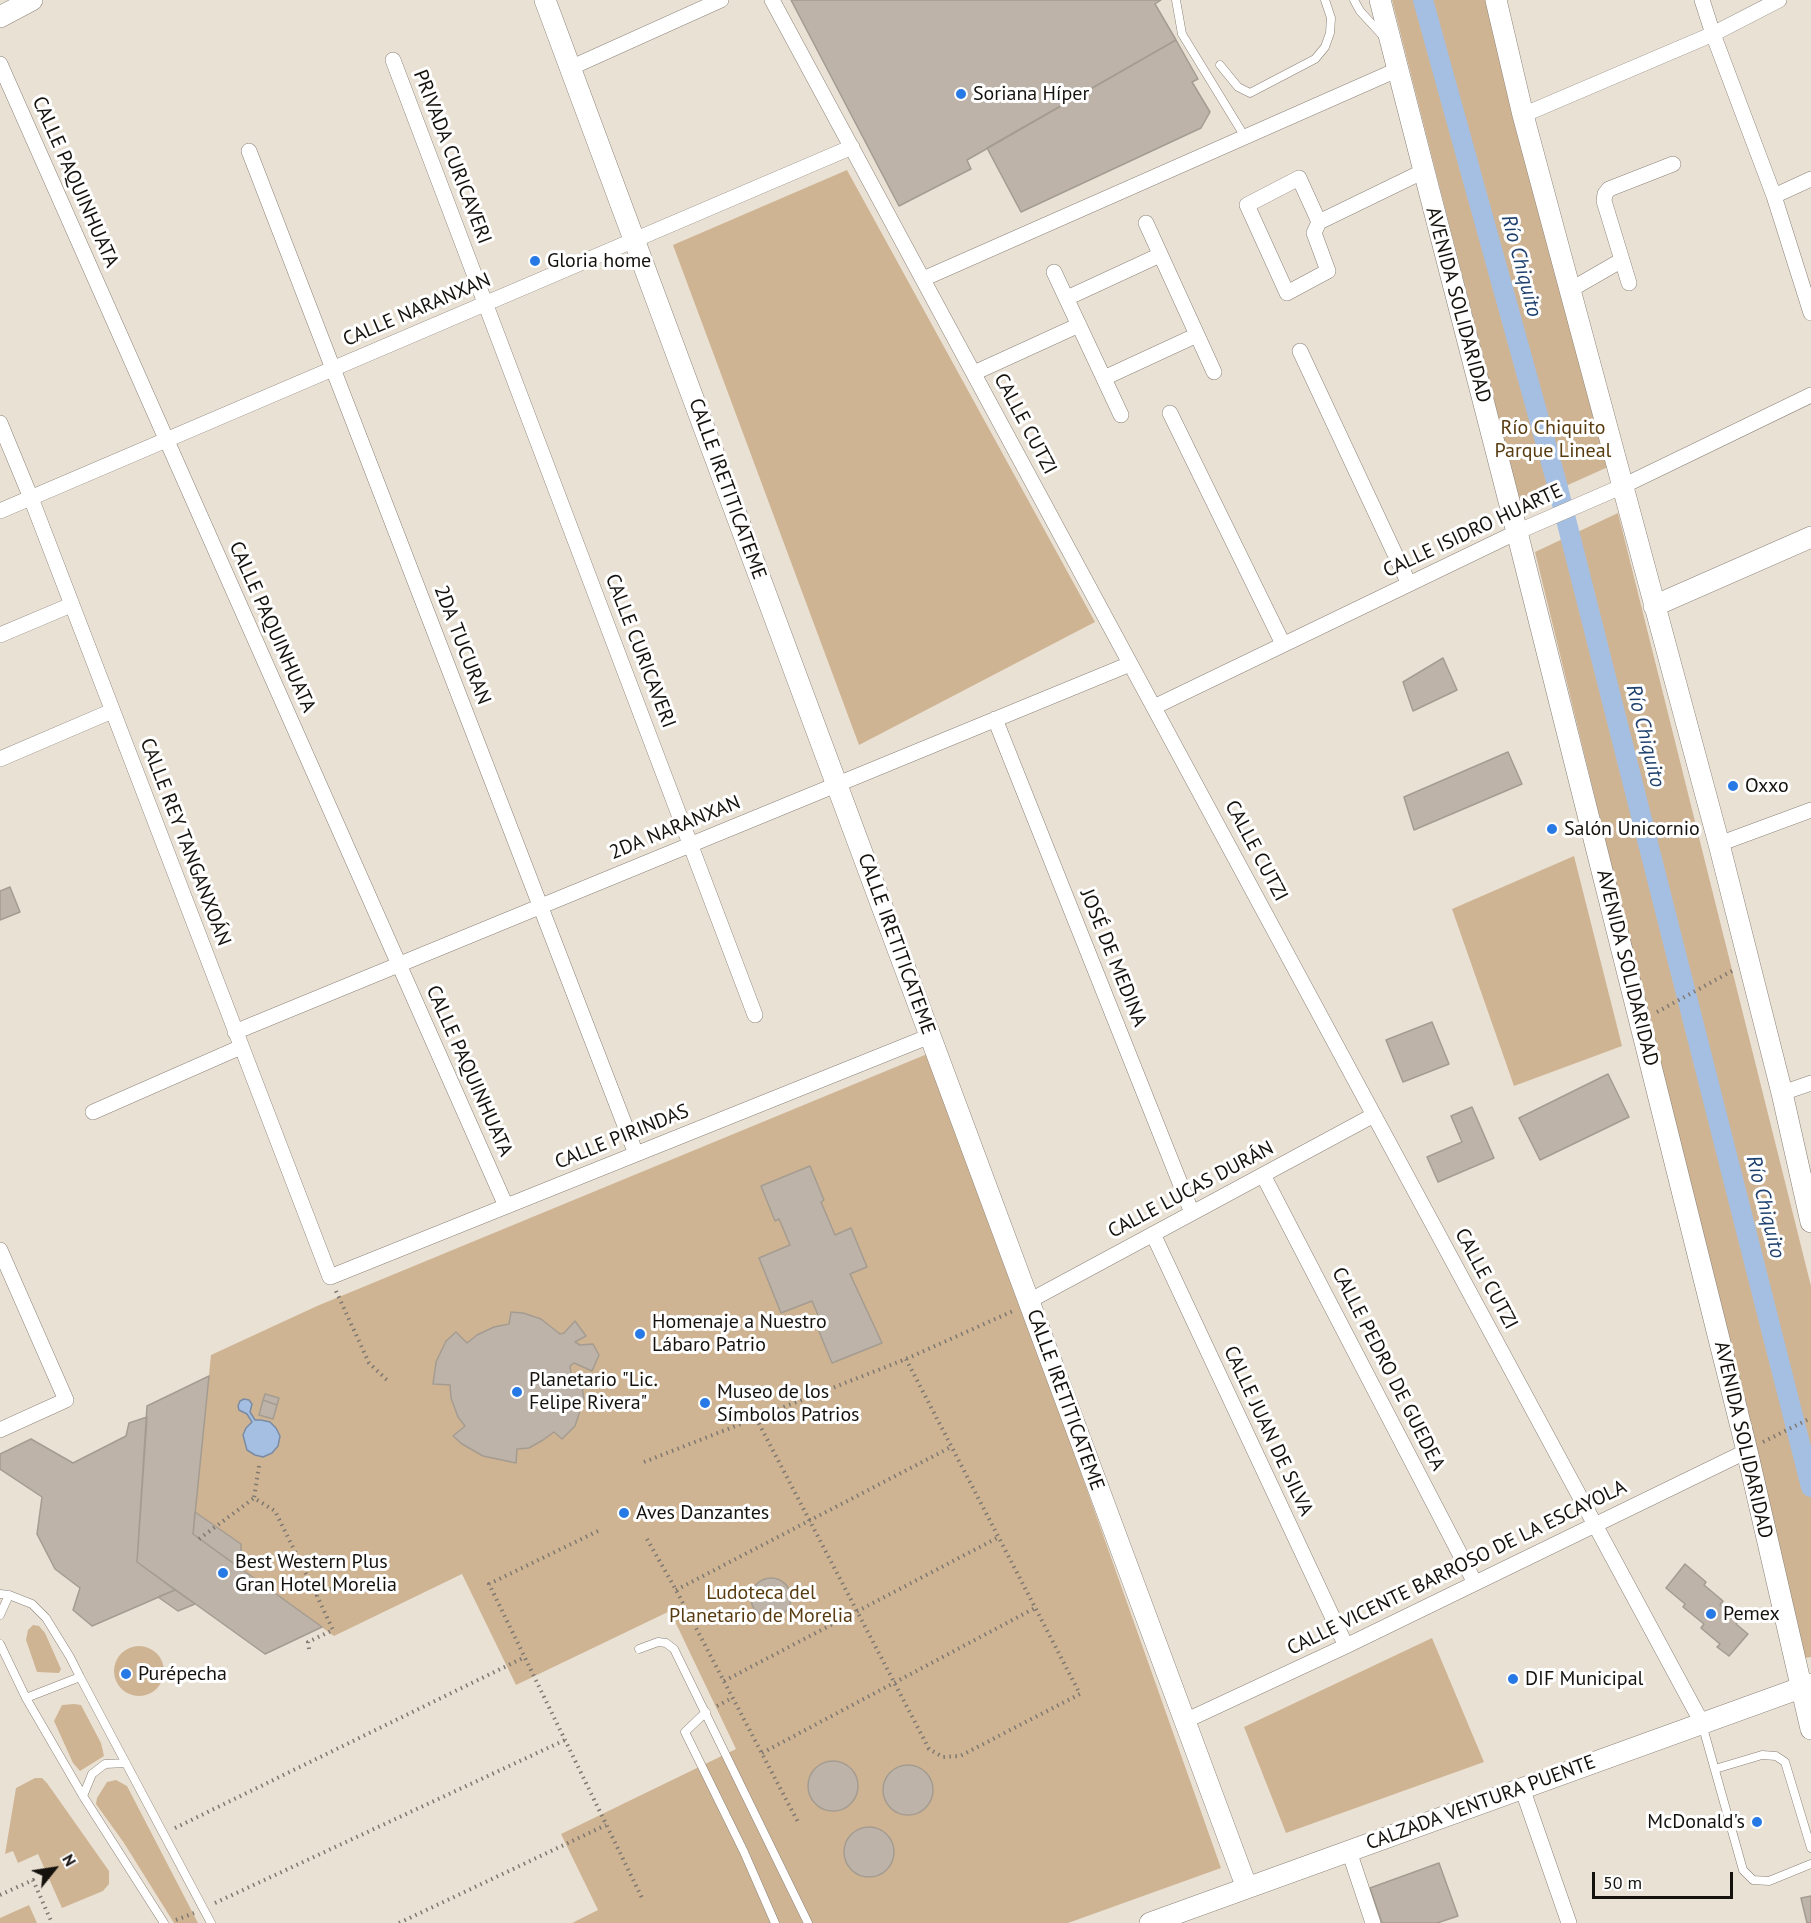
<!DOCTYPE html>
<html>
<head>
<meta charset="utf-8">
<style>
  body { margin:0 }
  #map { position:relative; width:1811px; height:1923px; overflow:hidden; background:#eae1d5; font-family:"PT Sans",sans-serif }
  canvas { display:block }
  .north { position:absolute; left:24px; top:1839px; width:60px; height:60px; -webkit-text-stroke:4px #fff; paint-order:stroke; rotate:60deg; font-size:16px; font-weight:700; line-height:24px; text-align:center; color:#15120e }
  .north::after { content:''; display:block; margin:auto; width:21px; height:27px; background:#15120e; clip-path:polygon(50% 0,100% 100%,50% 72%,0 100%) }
  .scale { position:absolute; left:1592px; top:1872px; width:141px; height:27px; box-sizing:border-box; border:3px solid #15120e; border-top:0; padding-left:8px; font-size:18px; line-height:21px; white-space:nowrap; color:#15120e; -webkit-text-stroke:4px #fff; paint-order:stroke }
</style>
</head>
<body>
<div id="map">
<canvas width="1811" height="1923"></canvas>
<div class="north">N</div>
<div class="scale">50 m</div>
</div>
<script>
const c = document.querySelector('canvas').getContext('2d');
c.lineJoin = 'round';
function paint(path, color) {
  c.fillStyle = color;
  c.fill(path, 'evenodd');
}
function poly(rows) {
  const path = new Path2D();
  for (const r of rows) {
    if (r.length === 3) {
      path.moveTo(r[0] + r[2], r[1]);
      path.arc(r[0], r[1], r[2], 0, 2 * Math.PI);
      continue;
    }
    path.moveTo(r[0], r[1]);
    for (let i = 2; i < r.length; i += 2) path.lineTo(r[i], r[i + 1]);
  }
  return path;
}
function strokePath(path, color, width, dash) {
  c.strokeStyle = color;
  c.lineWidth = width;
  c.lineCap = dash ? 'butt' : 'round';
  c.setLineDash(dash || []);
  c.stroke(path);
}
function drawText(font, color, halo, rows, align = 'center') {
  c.font = font + ' "PT Sans",sans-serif';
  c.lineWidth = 6;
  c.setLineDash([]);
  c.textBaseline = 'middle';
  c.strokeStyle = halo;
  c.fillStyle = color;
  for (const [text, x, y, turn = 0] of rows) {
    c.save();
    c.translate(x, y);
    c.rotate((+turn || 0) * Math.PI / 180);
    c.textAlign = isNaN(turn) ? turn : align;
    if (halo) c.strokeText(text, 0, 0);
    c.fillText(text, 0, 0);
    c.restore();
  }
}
const green = poly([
  [1392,0,1488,0,1608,467,1521,506],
  [847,170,1095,622,859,745,673,245],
  [1618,513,1811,1286,1811,1657,1805,1658,1535,552],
  [1574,856,1622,1046,1514,1086,1452,909],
  [932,1052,1221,1868,1068,1923,572,1923,598,1910,561,1834,736,1749,670,1611,516,1685,462,1574,334,1636,241,1569,195,1512,211,1355,317,1306],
  [33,1625,39,1626,45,1633,61,1669,59,1673,37,1672,26,1640,28,1630],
  [1432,1638,1484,1762,1286,1833,1244,1727],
  [139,1671,25],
  [74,1704,81,1705,101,1743,104,1756,80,1771,73,1763,54,1721,62,1705],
  [35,1778,42,1778,47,1783,109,1871,109,1884,103,1891,62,1908,38,1854,18,1863,13,1851,5,1854,16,1788],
  [116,1780,127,1786,198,1923,174,1923,124,1843,96,1804,97,1798,107,1782],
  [29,1905,37,1923,0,1923,0,1918]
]);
const water = poly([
  [244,1399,249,1400,252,1404,250,1412,255,1420,261,1420,270,1422,276,1428,280,1436,278,1446,272,1453,263,1457,255,1455,247,1450,243,1435,246,1428,252,1422,247,1414,239,1410,238,1406,240,1401,244,1399]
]);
const canal = poly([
  [1423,0,1557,484,1811,1487]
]);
const building = poly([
  [791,0,1161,0,1155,4,1176,40,967,160,971,169,899,206,791,0],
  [1176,40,1198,79,1192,82,1210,112,1201,128,1021,212,987,148,1176,40],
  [1443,658,1457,690,1413,711,1403,682,1443,658],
  [1508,752,1522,784,1414,830,1404,797,1508,752],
  [10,887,20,912,0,920,0,891,10,887],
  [1432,1022,1449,1064,1403,1082,1386,1040,1432,1022],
  [1608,1074,1629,1117,1540,1160,1519,1118,1608,1074],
  [1472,1107,1494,1158,1438,1182,1427,1157,1462,1142,1451,1116,1472,1107],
  [810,1166,824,1200,821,1202,835,1235,851,1228,867,1267,850,1274,882,1343,832,1363,818,1329,823,1327,812,1301,781,1313,759,1258,790,1245,779,1219,775,1221,761,1186,810,1166],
  [511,1312,523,1313,541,1319,560,1334,564,1333,575,1321,586,1336,575,1342,580,1345,593,1344,599,1355,592,1371,574,1363,570,1366,573,1387,582,1386,584,1399,575,1426,562,1439,554,1432,543,1440,529,1448,517,1449,516,1463,483,1456,462,1444,453,1436,465,1426,458,1417,451,1398,450,1385,433,1384,436,1362,446,1341,456,1332,467,1343,477,1335,494,1327,509,1324,511,1312],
  [209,1376,193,1534,322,1627,265,1654,137,1562,147,1406,209,1376],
  [265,1394,279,1398,277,1405,263,1400,265,1394],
  [263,1400,277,1405,273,1419,259,1415,263,1400],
  [147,1417,137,1562,175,1590,92,1626,73,1610,80,1588,55,1569,37,1534,42,1497,0,1469,0,1454,31,1439,73,1463,126,1436,129,1423,147,1417],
  [195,1512,241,1544,241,1569,193,1534,195,1512],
  [1685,1564,1706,1582,1704,1585,1723,1601,1720,1605,1739,1620,1736,1624,1748,1634,1729,1656,1717,1647,1720,1644,1701,1628,1704,1624,1683,1607,1685,1604,1666,1588,1685,1564],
  [771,1598,20],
  [175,1590,195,1604,178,1611,158,1597,175,1590],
  [833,1786,25],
  [908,1790,25],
  [869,1852,25],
  [1439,1863,1458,1916,1437,1923,1382,1923,1370,1888,1439,1863],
  [1811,1896,1811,1923,1807,1923,1801,1898,1811,1896]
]);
const path = poly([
  [1657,1012,1732,971],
  [336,1291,369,1363,389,1382],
  [756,1418,929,1749,943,1757,960,1756,1080,1694,906,1359],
  [1763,1442,1811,1418],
  [644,1462,906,1359,1013,1311],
  [259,1466,254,1498,275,1511,314,1590,324,1592,335,1587],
  [598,1531,489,1584,643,1900],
  [199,1539,254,1498],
  [647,1539,676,1590,799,1824],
  [676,1590,951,1447],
  [309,1649,308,1642,333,1630,317,1596,318,1591],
  [724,1681,999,1537],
  [717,1706,732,1698],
  [762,1753,1035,1608],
  [175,1828,525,1657],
  [0,1895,33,1880,52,1923],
  [215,1903,565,1740],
  [176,1920,194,1913],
  [399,1923,606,1825]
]);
const lane = poly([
  [1176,0,1182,34,1245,137],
  [1354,0,1360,11,1383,36],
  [1220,65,1238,87,1250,93,1315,59,1325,47,1330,33,1331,18,1325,0],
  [0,1594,9,1595,32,1604,46,1618,70,1657,80,1677,211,1923],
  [0,1615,9,1595],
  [0,1644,26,1698,83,1796,164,1923],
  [639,1649,658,1642,666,1643,674,1649,808,1923],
  [26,1698,80,1677],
  [706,1712,685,1732,744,1852,775,1923],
  [1702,1724,1743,1870,1753,1880,1769,1881,1811,1864],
  [1715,1769,1762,1755,1776,1756,1785,1762,1811,1848],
  [83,1796,92,1774,105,1764,126,1763]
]);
const street = poly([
  [772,0,1702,1723],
  [1702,0,1713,34,1774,196,1811,313],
  [393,60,755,1015],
  [0,64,506,1206],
  [570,68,721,0],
  [1523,115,1713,34,1779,0],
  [249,151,636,1154],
  [1299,178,1319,222,1314,233,1328,271,1287,293,1247,205,1299,178],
  [1774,196,1811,179],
  [1319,222,1424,171],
  [1146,223,1214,372],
  [1054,272,1121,415],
  [923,279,1399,69],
  [1629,283,1604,201,1605,194,1609,189,1673,164],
  [1570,290,1622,260],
  [1067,298,1160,255],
  [1300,351,1409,584],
  [974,373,1079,325],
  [1104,378,1197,335],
  [1170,413,1283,644],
  [0,423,31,498,330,1277,930,1036],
  [0,511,852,147],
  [0,635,71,605],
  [1154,707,1517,532,1623,486,1811,395],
  [995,719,1192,1213],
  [0,759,112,711],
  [1719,844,1811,810],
  [235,1032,1130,664],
  [1782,1093,1811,1083],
  [93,1112,241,1047],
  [1263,1175,1475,1583],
  [1153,1234,1346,1646],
  [0,1250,66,1400,0,1430],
  [1029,1301,1374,1115],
  [1185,1721,1346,1646,1747,1451],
  [1522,1788,1569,1923],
  [1349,1851,1373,1923]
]);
const secondary = poly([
  [545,0,1247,1888],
  [1380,0,1517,532,1640,1022,1747,1451,1811,1729],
  [1496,0,1523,115,1719,844,1782,1093,1811,1222],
  [0,17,32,0],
  [1654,606,1811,537],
  [1150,1923,1811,1684]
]);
const markers = [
  [961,94,6,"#277ae5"],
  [535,261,6,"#277ae5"],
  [1733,786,6,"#277ae5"],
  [1552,829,6,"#277ae5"],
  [640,1334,6,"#277ae5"],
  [517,1392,6,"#277ae5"],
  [705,1403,6,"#277ae5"],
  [624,1513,6,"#277ae5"],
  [223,1573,6,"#277ae5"],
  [1711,1614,6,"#277ae5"],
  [126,1674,6,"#277ae5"],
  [1513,1679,6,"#277ae5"],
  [1757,1822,6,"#277ae5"]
];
const poiNames = [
  ["Soriana Híper",973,94],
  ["Gloria home",547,261],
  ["Oxxo",1745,786],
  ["Salón Unicornio",1564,829],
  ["Homenaje a Nuestro",652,1322],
  ["Lábaro Patrio",652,1345],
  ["Planetario \"Lic.",529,1380],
  ["Felipe Rivera\"",529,1403],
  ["Museo de los",717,1392],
  ["Símbolos Patrios",717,1415],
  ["Aves Danzantes",636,1513],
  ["Best Western Plus",235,1562],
  ["Gran Hotel Morelia",235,1585],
  ["Pemex",1723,1614],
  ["Purépecha",138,1674],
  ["DIF Municipal",1525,1679],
  ["McDonald's",1745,1822,"right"]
];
const streetNames = [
  ["PRIVADA CURICAVERI",452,157,69],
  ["CALLE PAQUINHUATA",75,182,66],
  ["AVENIDA SOLIDARIDAD",1458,305,75],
  ["CALLE NARANXAN",417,310,-23],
  ["CALLE CUTZI",1025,424,62],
  ["CALLE IRETITICATEME",727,489,70],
  ["CALLE ISIDRO HUARTE",1473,531,-25],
  ["CALLE PAQUINHUATA",272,627,66],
  ["2DA TUCURAN",462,645,69],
  ["CALLE CURICAVERI",640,651,69],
  ["2DA NARANXAN",675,828,-22],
  ["CALLE REY TANGANXOÁN",185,842,69],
  ["CALLE CUTZI",1256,851,62],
  ["CALLE IRETITICATEME",896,944,70],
  ["JOSÉ DE MEDINA",1113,958,68],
  ["AVENIDA SOLIDARIDAD",1627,968,76],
  ["CALLE PAQUINHUATA",469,1071,66],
  ["CALLE PIRINDAS",622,1137,-22],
  ["CALLE LUCAS DURÁN",1191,1190,-28],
  ["CALLE CUTZI",1486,1279,62],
  ["CALLE PEDRO DE GUEDEA",1388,1369,63],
  ["CALLE IRETITICATEME",1065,1400,70],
  ["CALLE JUAN DE SILVA",1268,1431,65],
  ["AVENIDA SOLIDARIDAD",1743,1440,77],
  ["CALLE VICENTE BARROSO DE LA ESCAYOLA",1457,1568,-26],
  ["CALZADA VENTURA PUENTE",1481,1803,-20]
];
const parkNames = [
  ["Río Chiquito",1553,428],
  ["Parque Lineal",1553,451],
  ["Ludoteca del",761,1593],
  ["Planetario de Morelia",761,1616]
];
const waterNames = [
  ["Río Chiquito",1521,266,75],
  ["Río Chiquito",1645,736,76],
  ["Río Chiquito",1765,1207,76]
];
paint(green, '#cfb493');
paint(water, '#a5bfe3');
strokePath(water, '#7a8ba3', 1.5);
strokePath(canal, '#a5bfe3', 20);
paint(building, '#bdb3a8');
strokePath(building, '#a59c91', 1.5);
strokePath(lane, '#8b8278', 9);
strokePath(street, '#8b8278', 16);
strokePath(secondary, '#8b8278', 22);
strokePath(path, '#7e7870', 4, [1.5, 4.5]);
strokePath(lane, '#fff', 8);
strokePath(street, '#fff', 15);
strokePath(secondary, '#fff', 21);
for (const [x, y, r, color] of markers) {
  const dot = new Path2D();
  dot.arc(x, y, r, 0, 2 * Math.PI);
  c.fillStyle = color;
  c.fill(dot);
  strokePath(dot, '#fff', 2);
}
drawText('20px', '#15120e', '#fff', poiNames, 'left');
drawText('20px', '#15120e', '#fff', streetNames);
drawText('20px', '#583b0f', '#fff', parkNames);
drawText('italic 21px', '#1e406e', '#fff', waterNames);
</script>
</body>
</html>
